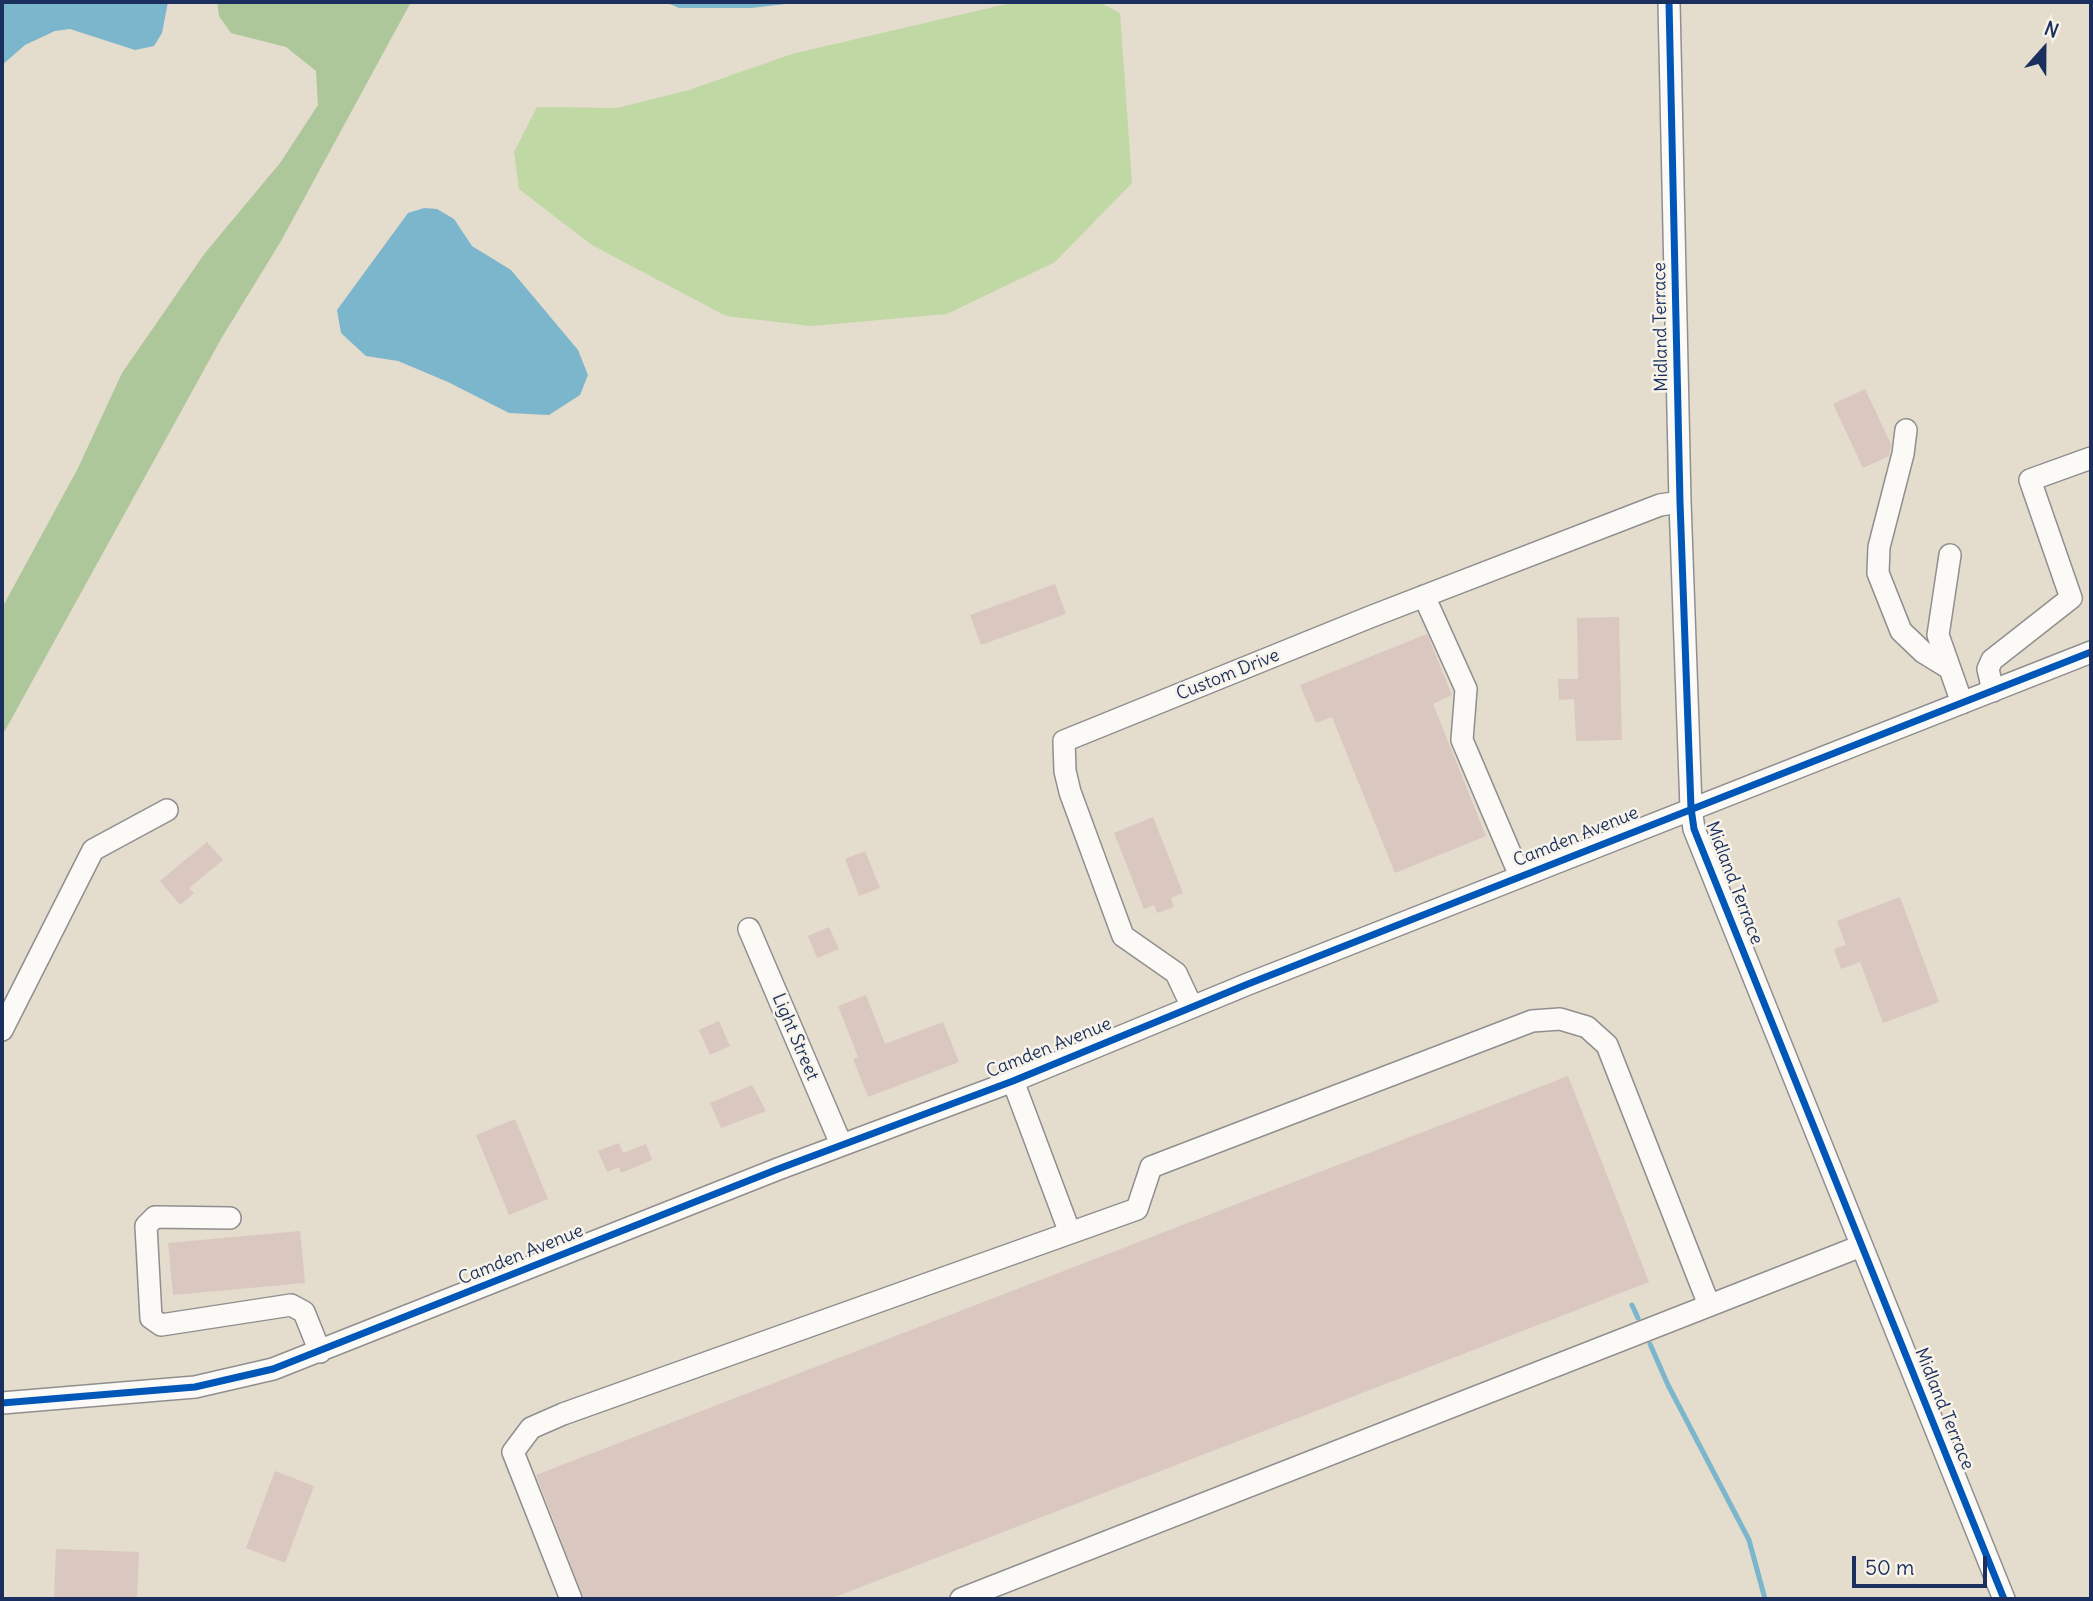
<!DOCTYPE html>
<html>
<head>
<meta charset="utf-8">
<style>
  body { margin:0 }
  #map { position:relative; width:2093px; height:1601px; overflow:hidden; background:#e4dccc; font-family:Delius,sans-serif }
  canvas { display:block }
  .frame { position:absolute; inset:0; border:4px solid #1b2f5e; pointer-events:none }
  .north { position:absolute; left:2009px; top:14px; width:70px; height:70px; -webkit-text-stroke:5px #f7f3e8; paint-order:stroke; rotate:21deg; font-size:19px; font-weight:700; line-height:28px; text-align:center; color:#1b2f5e }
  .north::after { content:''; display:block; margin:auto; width:24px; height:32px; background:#1b2f5e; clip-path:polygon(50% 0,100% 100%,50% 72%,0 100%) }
  .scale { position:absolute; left:1852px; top:1556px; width:135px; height:32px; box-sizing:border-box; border:4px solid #1b2f5e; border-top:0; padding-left:9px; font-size:21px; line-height:24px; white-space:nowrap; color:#1b2f5e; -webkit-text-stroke:5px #f7f3e8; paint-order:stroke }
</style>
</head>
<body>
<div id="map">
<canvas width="2093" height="1601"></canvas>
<div class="frame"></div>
<div class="north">N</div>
<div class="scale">50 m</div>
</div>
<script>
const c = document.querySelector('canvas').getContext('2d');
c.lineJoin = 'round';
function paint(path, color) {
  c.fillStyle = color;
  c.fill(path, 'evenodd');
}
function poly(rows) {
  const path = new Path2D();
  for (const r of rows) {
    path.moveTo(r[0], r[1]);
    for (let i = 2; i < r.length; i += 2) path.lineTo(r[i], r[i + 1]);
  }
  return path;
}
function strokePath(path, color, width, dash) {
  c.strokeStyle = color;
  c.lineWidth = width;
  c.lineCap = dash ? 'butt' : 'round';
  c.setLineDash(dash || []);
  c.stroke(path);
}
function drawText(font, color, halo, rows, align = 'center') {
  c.font = font + ' Delius,sans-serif';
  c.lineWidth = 5;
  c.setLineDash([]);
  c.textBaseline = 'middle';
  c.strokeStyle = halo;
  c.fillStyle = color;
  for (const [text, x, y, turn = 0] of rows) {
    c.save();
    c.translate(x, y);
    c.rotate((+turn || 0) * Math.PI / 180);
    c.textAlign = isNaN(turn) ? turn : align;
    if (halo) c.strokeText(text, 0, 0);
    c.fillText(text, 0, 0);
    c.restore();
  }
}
const green = poly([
  [1015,2,1099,2,1120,13,1132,183,1055,262,947,314,811,326,726,316,592,245,519,189,514,152,537,107,617,108,689,90,792,54]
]);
const forest = poly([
  [217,2,411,2,281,241,221,339,2,736,2,608,78,468,122,373,205,253,280,163,318,105,316,71,286,47,231,33,219,16]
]);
const water = poly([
  [2,2,168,2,162,33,154,46,135,50,70,29,55,31,25,45,2,65],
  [665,2,803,2,751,8,679,8],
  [424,208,437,209,454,219,472,246,511,270,578,350,588,375,580,395,549,415,509,413,448,382,398,361,366,356,341,333,337,310,408,213]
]);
const stream = poly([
  [1632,1305,1638,1318],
  [1650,1344,1668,1385,1749,1540,1765,1599]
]);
const building = poly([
  [1865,389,1891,444,1889,456,1863,468,1833,404],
  [1055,584,1066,614,981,645,970,615],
  [1619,617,1622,740,1576,741,1574,699,1559,700,1558,679,1578,679,1577,618],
  [1427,634,1452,695,1433,704,1486,836,1395,873,1332,717,1316,723,1300,685],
  [1153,817,1183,893,1171,898,1174,907,1157,913,1154,905,1144,909,1114,833],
  [207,842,223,860,189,888,194,893,180,905,160,881],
  [865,851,880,888,859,896,845,859],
  [1900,897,1939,1002,1883,1023,1860,962,1841,969,1834,949,1846,945,1837,921],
  [829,927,839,949,817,958,808,936],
  [866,995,885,1044,943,1022,959,1062,868,1097,853,1059,858,1057,838,1006],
  [719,1021,730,1046,710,1055,699,1030],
  [1568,1076,1649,1282,830,1599,584,1599,536,1475],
  [752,1085,766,1111,721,1128,710,1103],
  [515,1119,548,1199,509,1215,476,1135],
  [619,1143,623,1153,646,1144,652,1160,621,1173,619,1167,607,1172,598,1151],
  [300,1231,305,1283,173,1295,168,1243],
  [275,1471,314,1486,285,1563,246,1548],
  [56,1549,139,1552,137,1599,54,1598]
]);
const minor = poly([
  [1669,2,1680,502,1691,808,1694,829,2004,1599],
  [1906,430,1903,454,1879,547,1878,573,1901,631,1923,652,1949,668],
  [1950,555,1938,635,1962,703],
  [1424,596,1466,689,1462,740,1520,876],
  [1993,691,1988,669,1992,660,2071,598,2030,480,2091,458],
  [749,929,841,1144],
  [1192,1007,1176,973,1123,936,1070,792,1065,771,1064,741,1370,617,1660,505,1680,502],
  [2,1030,93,850,167,810],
  [230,1218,155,1217,146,1226,151,1318,161,1325,291,1305,304,1312,320,1352],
  [1070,1233,1137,1209,1151,1167,1532,1021,1560,1019,1587,1027,1607,1045,1709,1305],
  [2,1403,195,1387,273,1369,778,1169,1013,1081,1248,984,2091,652],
  [571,1599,513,1452,531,1428,563,1414,1070,1233,1013,1081],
  [961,1599,1861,1246]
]);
const cycleway = poly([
  [1669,2,1680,502,1691,808,1694,829,2004,1599],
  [2,1403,195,1387,273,1369,778,1169,1013,1081,1248,984,2091,652]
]);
const streetNames = [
  ["Midland Terrace",1661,327,-91],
  ["Custom Drive",1228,675,-22],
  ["Camden Avenue",1576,837,-22],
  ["Midland Terrace",1734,883,69],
  ["Light Street",795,1037,67],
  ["Camden Avenue",1049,1048,-22],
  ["Camden Avenue",521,1255,-22],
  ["Midland Terrace",1944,1409,68]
];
paint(green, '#bfd8a4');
paint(forest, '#adc79a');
paint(water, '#7cb6cc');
strokePath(stream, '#7cb6cc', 5);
paint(building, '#dac8c0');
strokePath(minor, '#908f8f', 24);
strokePath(minor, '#fbfaf7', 21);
strokePath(cycleway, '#0057b8', 7);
drawText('18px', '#1b2f5e', '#f7f3e8', streetNames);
</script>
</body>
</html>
